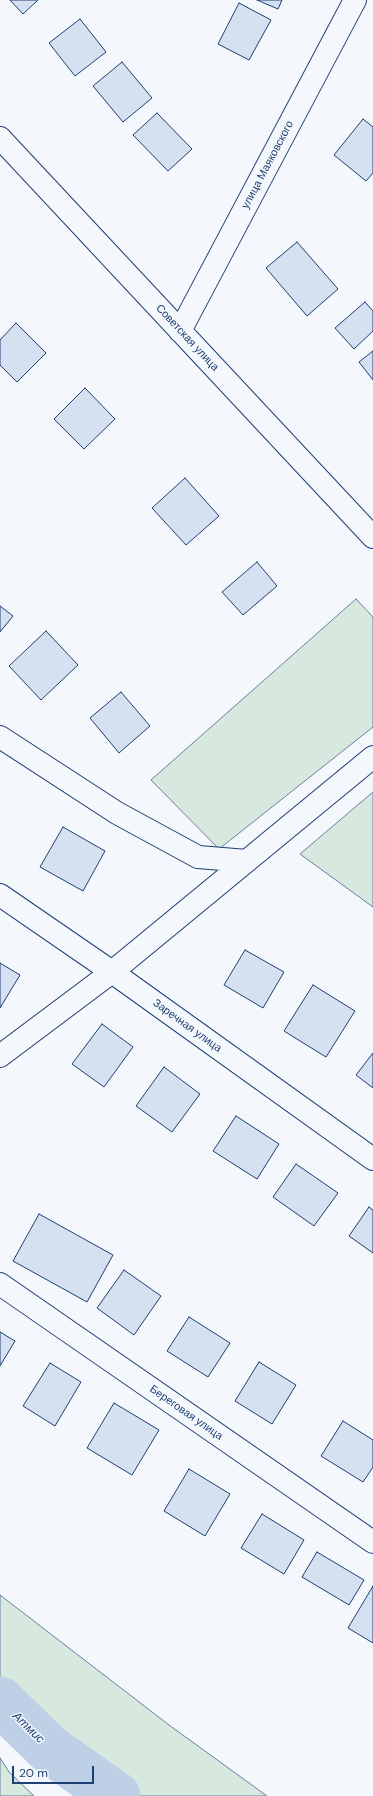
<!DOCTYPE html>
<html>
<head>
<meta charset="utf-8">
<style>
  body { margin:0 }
  #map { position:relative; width:373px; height:1796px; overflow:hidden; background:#f4f7fb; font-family:"DM Sans",sans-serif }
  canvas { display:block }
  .scale { position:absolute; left:12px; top:1766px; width:82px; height:18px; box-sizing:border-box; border:2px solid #1d3f73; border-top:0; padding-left:5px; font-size:12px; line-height:14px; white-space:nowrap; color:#1d3f73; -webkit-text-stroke:3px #f4f7fb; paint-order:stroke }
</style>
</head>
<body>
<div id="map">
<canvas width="373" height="1796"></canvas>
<div class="scale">20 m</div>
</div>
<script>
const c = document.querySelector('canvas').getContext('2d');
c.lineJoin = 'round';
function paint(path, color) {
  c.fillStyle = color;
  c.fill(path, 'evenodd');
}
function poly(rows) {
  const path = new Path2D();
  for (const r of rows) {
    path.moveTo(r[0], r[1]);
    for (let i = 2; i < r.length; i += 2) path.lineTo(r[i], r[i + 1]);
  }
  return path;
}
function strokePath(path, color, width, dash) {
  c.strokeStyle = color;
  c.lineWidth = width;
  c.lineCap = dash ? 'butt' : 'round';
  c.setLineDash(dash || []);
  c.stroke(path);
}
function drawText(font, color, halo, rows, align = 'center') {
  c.font = font + ' "DM Sans",sans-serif';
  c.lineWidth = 3;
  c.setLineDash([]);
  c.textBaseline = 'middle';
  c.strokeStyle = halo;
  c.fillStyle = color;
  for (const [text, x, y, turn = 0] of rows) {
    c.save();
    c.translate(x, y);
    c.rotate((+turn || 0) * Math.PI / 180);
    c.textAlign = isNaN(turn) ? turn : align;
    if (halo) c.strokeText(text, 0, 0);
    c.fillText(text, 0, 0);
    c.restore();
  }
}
const green = poly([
  [356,599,373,617,373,727,219,849,151,780,356,599],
  [373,792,373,907,300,854,373,792],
  [0,1595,169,1725,267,1796,141,1796,123,1779,42,1725,0,1678,0,1595],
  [0,1758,9,1772,34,1796,0,1796,0,1758]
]);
const river = poly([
  [0,1701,49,1749,116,1796]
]);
const building = poly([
  [10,0,38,0,23,14,10,0],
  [257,0,282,0,278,9,257,0],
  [239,3,271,20,249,60,218,44,239,3],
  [80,19,106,52,75,76,49,43,80,19],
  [122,62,152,98,123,122,93,86,122,62],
  [157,113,192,149,168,171,133,135,157,113],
  [363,119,373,127,373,173,366,181,334,155,363,119],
  [297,242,338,289,307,316,266,268,297,242],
  [365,302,373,311,373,331,354,349,335,328,365,302],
  [16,323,46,353,17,382,0,365,0,340,16,323],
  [373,351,373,380,359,362,373,351],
  [85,388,115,419,84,449,54,419,85,388],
  [185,478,219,516,186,545,152,508,185,478],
  [257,562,277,586,243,615,222,592,257,562],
  [0,606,13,616,0,632,0,606],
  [46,631,78,665,41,700,9,666,46,631],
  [121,692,150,726,119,753,90,718,121,692],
  [63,827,105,851,83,891,40,867,63,827],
  [245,950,284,972,263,1008,224,985,245,950],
  [0,963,20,975,0,1008,0,963],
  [313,985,355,1011,326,1057,284,1031,313,985],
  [102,1024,133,1047,104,1087,72,1064,102,1024],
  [373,1053,373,1088,356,1075,373,1053],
  [164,1067,200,1094,172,1132,136,1106,164,1067],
  [236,1116,279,1144,257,1179,213,1151,236,1116],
  [296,1164,338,1193,314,1226,273,1197,296,1164],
  [369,1207,373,1210,373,1253,349,1236,369,1207],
  [39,1214,113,1255,87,1302,13,1261,39,1214],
  [124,1270,161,1296,134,1335,97,1308,124,1270],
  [189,1317,230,1343,208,1377,167,1351,189,1317],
  [0,1332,15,1341,0,1366,0,1332],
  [259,1362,296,1385,272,1424,235,1401,259,1362],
  [50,1363,81,1382,55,1426,23,1406,50,1363],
  [114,1403,159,1430,132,1475,87,1448,114,1403],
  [343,1421,373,1440,373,1467,363,1482,321,1456,343,1421],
  [189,1469,230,1494,205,1536,164,1511,189,1469],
  [262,1514,304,1540,284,1574,241,1548,262,1514],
  [317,1552,364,1580,349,1605,302,1577,317,1552],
  [373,1586,373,1643,348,1628,373,1586]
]);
const minor = poly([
  [0,138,373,537],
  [180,331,355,0],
  [0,737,117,813,198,857,247,861],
  [0,895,112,972,373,1159],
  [0,1056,112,972,373,757],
  [0,1284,373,1542]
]);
const streetNames = [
  ["улица Маяковского",268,165,-62],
  ["Советская улица",187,338,47],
  ["Заречная улица",187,1026,36],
  ["Береговая улица",186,1413,35]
];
const waterNames = [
  ["Атмис",28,1728,44]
];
paint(green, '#d7e8df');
strokePath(green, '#687fa3', 1);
strokePath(river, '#bed0e5', 49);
paint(building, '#d5e0f0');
strokePath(building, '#1d3f73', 1);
strokePath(minor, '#1d3f73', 24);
strokePath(minor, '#f4f7fb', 22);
drawText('11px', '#1d3f73', '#f4f7fb', streetNames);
drawText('italic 12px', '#1d3f73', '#f4f7fb', waterNames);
</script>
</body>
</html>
